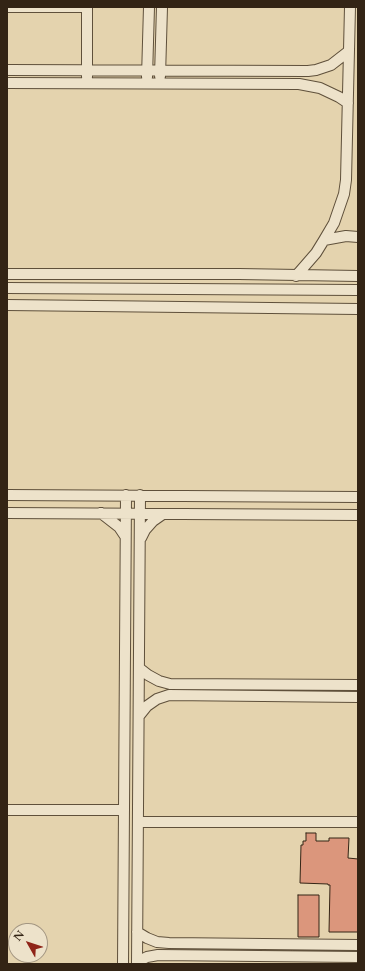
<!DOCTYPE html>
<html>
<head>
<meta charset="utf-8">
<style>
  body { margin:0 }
  #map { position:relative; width:365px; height:971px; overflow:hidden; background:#e4d3ae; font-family:Cardo,serif }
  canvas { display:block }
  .frame { position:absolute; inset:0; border:8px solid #332415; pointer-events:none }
  .north { position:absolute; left:8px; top:923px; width:40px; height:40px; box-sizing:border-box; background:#ede2ca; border:1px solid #a39682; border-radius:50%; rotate:309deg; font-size:11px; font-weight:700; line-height:16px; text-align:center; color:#332415 }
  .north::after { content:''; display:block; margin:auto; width:14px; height:18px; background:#8f2418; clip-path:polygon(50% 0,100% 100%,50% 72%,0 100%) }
</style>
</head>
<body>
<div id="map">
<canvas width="365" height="971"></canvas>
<div class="frame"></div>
<div class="north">N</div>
</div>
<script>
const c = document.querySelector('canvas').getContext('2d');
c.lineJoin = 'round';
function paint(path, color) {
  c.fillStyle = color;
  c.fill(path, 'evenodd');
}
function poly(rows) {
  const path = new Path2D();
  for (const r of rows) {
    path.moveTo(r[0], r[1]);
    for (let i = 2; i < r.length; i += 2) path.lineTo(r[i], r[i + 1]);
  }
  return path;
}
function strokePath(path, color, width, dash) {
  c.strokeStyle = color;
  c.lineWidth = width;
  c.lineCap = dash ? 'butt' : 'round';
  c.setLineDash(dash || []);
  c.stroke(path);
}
const building = poly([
  [306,833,316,833,316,841,329,841,329,838,349,838,348,858,358,859,358,932,329,932,330,885,328,885,328,884,300,883,301,845,303,845,303,841,306,841,306,833],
  [298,895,319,895,319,937,298,937,298,895]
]);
const minor = poly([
  [7,7,87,7],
  [87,7,87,77],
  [7,70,308,71,316,70,331,65,349,51],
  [160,76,162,7],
  [147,77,149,7],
  [7,83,299,84,320,88,339,97,348,103],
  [324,240,346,236,358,237],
  [7,274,239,274,358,276],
  [296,276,316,253,324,240,334,223,344,194,346,180,350,7],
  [7,288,358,290],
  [7,305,358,309],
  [7,495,358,497],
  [7,513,358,515],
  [101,513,119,527,125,536],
  [141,538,145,530,153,521,163,514],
  [139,668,148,675,159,681,170,684,358,685],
  [139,716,147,706,157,699,169,695,358,697],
  [7,810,124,810],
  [138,822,358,822],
  [137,932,147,938,157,942,169,943,358,945],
  [137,962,147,957,158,955,358,957],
  [123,964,126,495],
  [137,964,140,495]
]);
paint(building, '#db967c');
strokePath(building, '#332415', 1);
strokePath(minor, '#5f503b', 12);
strokePath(minor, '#ede2ca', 10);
</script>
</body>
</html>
